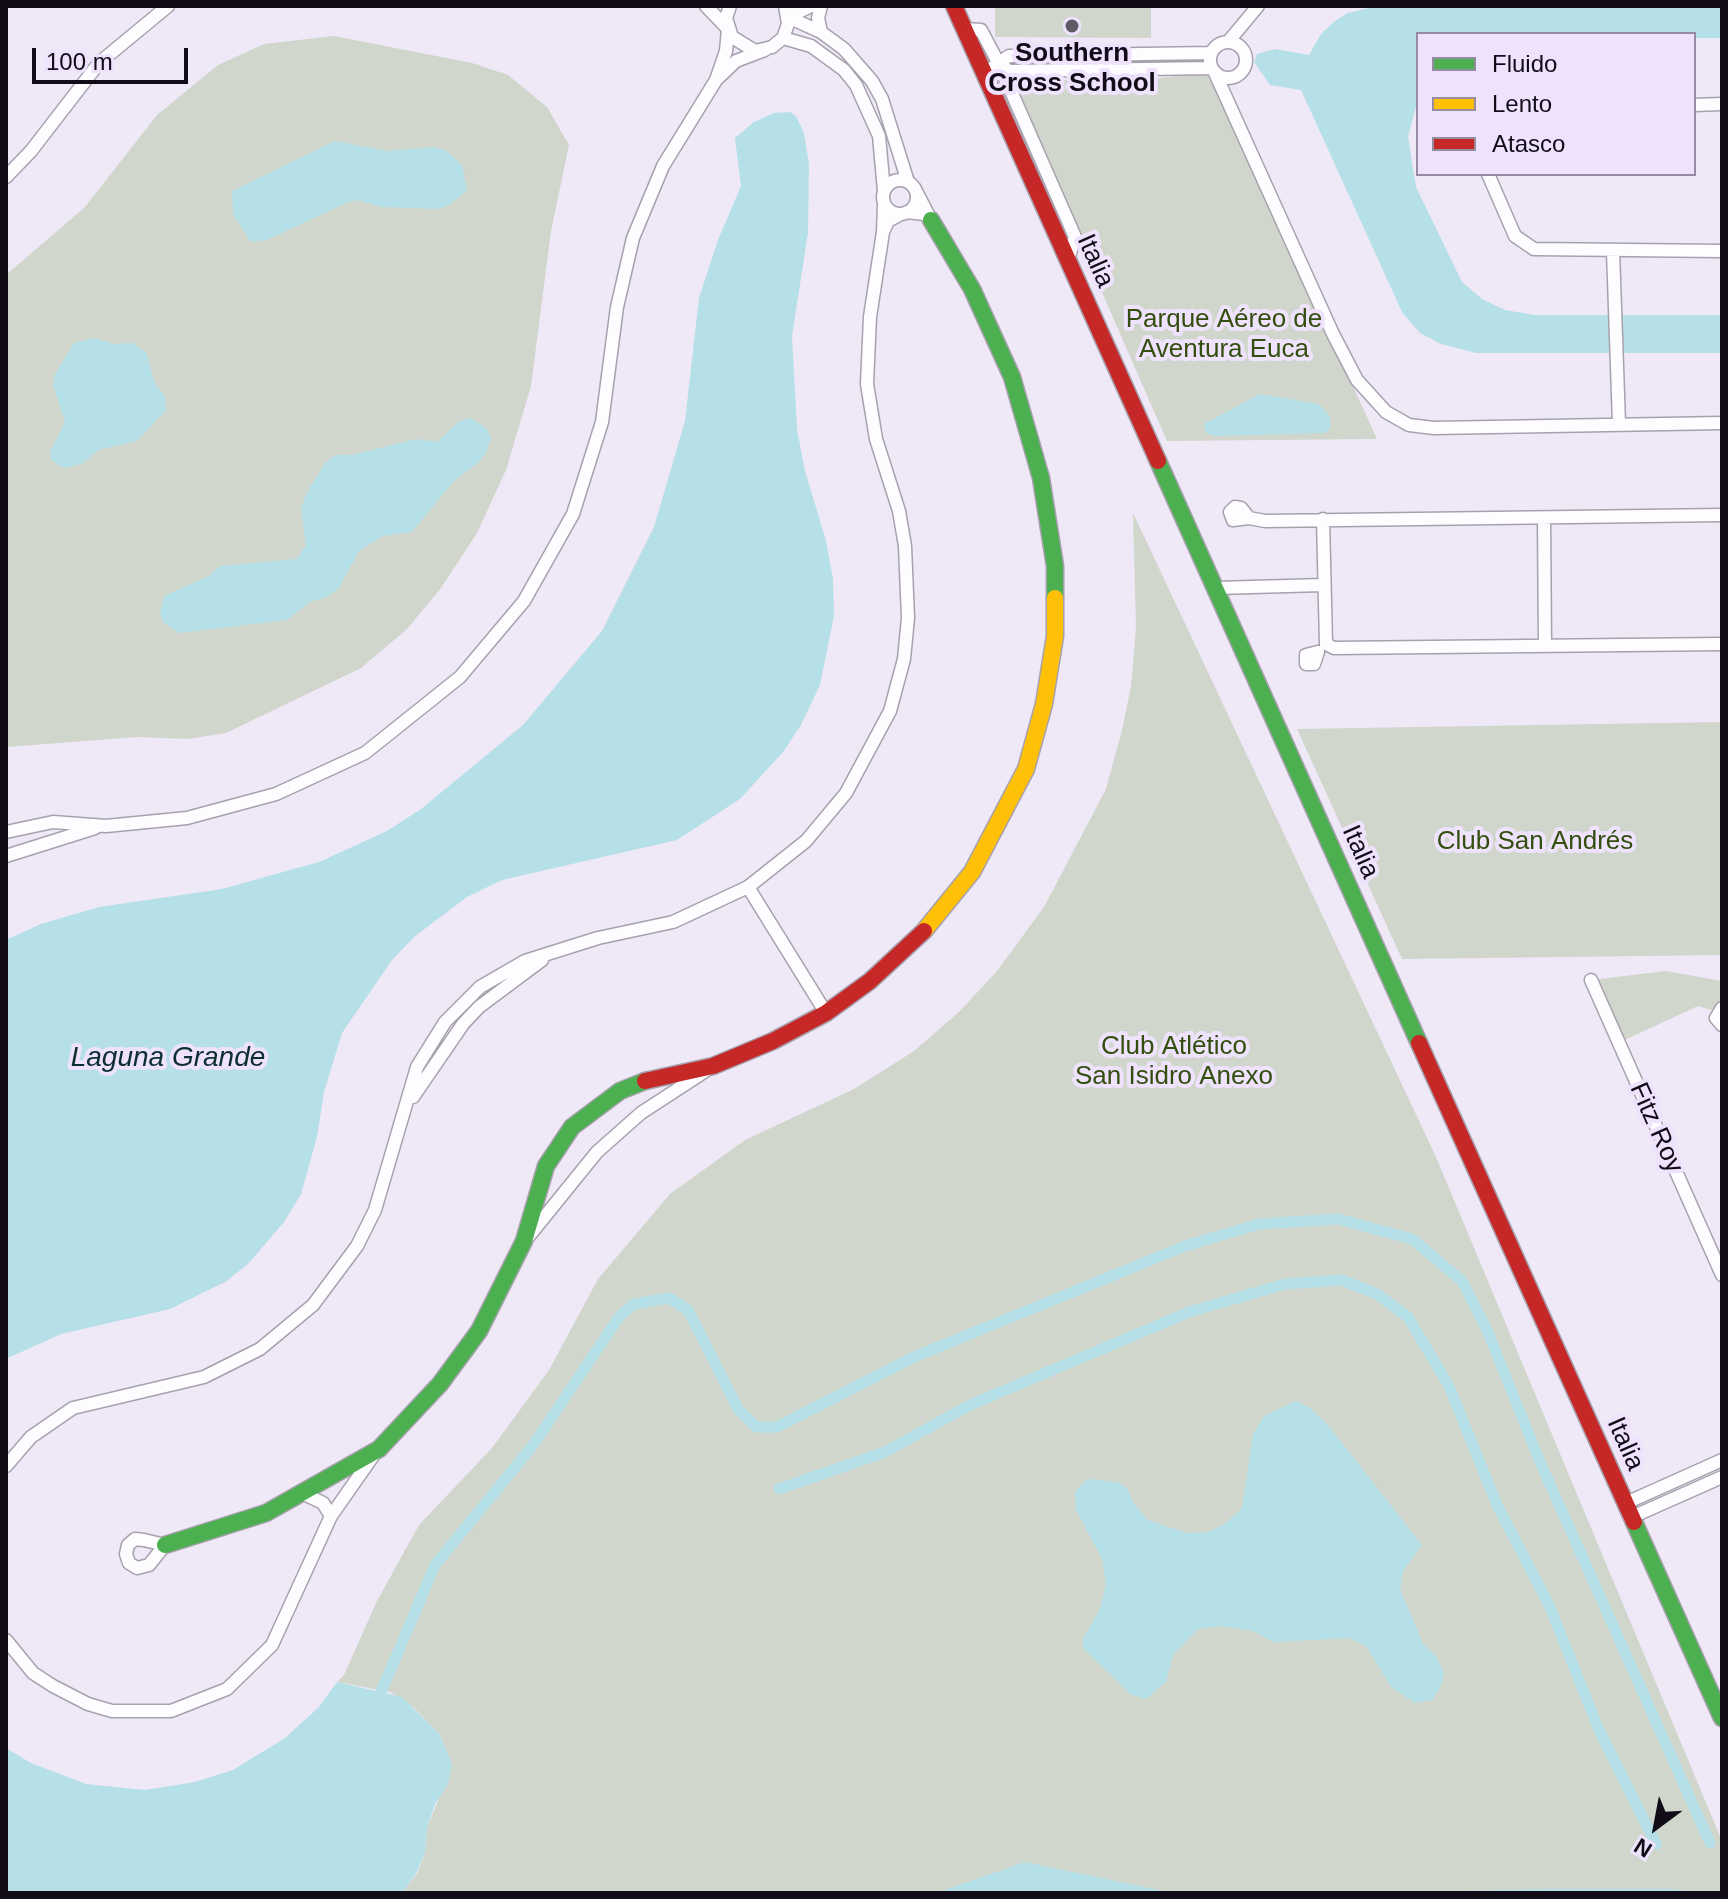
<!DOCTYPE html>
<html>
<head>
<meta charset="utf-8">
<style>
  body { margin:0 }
  #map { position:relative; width:1728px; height:1899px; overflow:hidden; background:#efe8f7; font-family:Arial,sans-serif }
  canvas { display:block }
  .frame { position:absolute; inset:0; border:8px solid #110c17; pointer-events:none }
  .legend { position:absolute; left:1416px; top:32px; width:280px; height:144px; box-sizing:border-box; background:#eee2fd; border:2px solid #968ca1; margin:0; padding:10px 14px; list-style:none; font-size:24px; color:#110c17 }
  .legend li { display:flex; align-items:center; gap:16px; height:40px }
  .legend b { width:40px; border:2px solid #968ca1 }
  .north { position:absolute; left:1616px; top:1787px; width:80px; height:80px; -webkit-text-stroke:6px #eee2fd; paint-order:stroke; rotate:212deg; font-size:22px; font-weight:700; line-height:32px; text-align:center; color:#110c17 }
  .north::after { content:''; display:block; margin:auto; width:28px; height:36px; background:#110c17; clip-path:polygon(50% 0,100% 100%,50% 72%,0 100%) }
  .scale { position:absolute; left:32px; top:48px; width:156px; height:36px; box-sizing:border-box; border:4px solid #110c17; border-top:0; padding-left:10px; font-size:24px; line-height:28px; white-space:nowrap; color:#110c17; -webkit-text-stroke:6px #eee2fd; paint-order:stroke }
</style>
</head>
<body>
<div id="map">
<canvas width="1728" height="1899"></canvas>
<div class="frame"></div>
<ul class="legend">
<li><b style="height:10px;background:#4caf50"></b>Fluido</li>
<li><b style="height:10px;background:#ffc107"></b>Lento</li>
<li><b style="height:10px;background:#c62828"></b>Atasco</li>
</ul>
<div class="north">N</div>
<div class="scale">100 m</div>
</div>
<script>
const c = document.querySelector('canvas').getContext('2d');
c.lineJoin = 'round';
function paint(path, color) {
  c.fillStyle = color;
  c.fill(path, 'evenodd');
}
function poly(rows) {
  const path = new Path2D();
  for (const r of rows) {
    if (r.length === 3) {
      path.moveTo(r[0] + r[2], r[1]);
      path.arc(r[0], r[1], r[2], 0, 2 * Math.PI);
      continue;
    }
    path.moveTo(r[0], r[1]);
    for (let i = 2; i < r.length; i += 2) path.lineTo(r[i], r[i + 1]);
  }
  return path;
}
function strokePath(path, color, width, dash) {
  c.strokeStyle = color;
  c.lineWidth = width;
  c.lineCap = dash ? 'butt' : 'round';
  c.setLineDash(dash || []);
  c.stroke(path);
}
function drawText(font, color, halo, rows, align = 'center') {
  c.font = font + ' Arial,sans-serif';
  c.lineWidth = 8;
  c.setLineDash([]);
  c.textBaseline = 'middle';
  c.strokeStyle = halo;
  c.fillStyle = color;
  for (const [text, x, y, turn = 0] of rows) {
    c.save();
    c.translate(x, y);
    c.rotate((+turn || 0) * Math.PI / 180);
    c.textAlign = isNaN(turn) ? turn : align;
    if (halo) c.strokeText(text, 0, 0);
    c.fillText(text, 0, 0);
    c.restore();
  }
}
const green = poly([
  [995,6,1151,6,1151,38,995,37],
  [334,36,472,63,508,75,547,107,569,145,551,231,531,386,506,470,477,533,441,588,407,629,361,668,226,733,188,739,137,737,6,747,6,275,85,207,157,115,218,65,264,44],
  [1202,73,1213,80,1377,439,1167,441,1009,80,1143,80],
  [1133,513,1436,1157,1722,1841,1722,1893,402,1893,418,1872,425,1852,427,1828,452,1765,440,1735,414,1708,390,1692,337,1682,344,1675,377,1601,419,1525,492,1448,549,1370,598,1279,670,1194,745,1140,854,1089,914,1051,960,1011,997,971,1044,907,1106,789,1122,730,1131,686,1136,627],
  [1722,722,1722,955,1402,959,1297,729],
  [1666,971,1722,981,1722,1008,1717,1012,1698,1006,1618,1043,1591,980]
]);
const water = poly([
  [1377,6,1722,6,1722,38,1694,38,1694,34,1418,34,1418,99,1408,137,1416,187,1462,282,1482,299,1505,310,1534,315,1722,315,1722,353,1476,353,1441,344,1420,333,1402,312,1301,90,1270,85,1254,62,1257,54,1275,49,1309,55,1321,34,1335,21,1348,13],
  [790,112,796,116,804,133,809,164,808,233,792,336,797,429,805,471,826,541,833,579,834,616,820,685,801,725,783,752,740,799,677,840,502,880,467,897,414,937,392,960,342,1033,324,1092,317,1137,301,1194,284,1222,248,1264,225,1282,170,1309,61,1334,6,1359,6,940,41,924,99,907,222,889,319,862,387,831,421,809,523,725,602,631,654,527,685,421,699,298,718,240,741,186,735,138,754,122,774,113],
  [335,141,387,151,434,147,447,151,462,165,467,190,448,206,437,209,381,207,358,200,346,203,267,240,251,242,233,214,232,191],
  [94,338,114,344,132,343,146,352,155,384,165,396,166,410,137,441,98,450,82,464,64,468,51,460,50,452,65,422,53,385,55,374,74,343],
  [1260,394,1319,404,1330,417,1330,429,1324,433,1215,436,1206,433,1204,424],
  [471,418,486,428,491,437,487,451,479,462,453,482,412,532,383,536,359,551,339,588,327,597,310,602,287,620,180,633,164,623,160,614,164,596,209,576,220,566,297,559,306,545,301,509,306,494,325,463,335,455,352,455,416,439,437,442,459,421],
  [1296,1401,1310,1408,1328,1425,1422,1545,1403,1571,1400,1589,1423,1644,1436,1656,1444,1673,1441,1686,1432,1700,1415,1703,1391,1687,1366,1646,1349,1638,1273,1642,1253,1631,1220,1626,1198,1629,1173,1655,1166,1682,1146,1699,1131,1695,1083,1648,1083,1639,1100,1609,1106,1583,1102,1559,1076,1510,1075,1492,1087,1479,1118,1482,1127,1488,1135,1505,1148,1520,1187,1533,1209,1532,1226,1523,1242,1508,1253,1434,1264,1416],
  [337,1682,402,1697,440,1735,452,1765,448,1784,435,1804,427,1828,425,1852,417,1872,402,1893,6,1893,6,1748,31,1763,86,1784,145,1790,195,1782,233,1770,285,1738,319,1707],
  [1025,1862,1173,1893,936,1893],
  [1541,1889,1672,1889,1705,1893,1385,1893]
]);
const canal = poly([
  [779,1489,885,1452,970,1405,1189,1312,1285,1284,1341,1280,1377,1294,1408,1317,1449,1386,1497,1505,1549,1605,1599,1730,1656,1844],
  [381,1692,435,1565,534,1444,619,1317,634,1304,669,1298,688,1310,738,1409,756,1427,777,1427,914,1357,1185,1246,1259,1224,1338,1219,1412,1239,1462,1281,1487,1330,1540,1462,1710,1843]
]);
const street = poly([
  [706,6,728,29,726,51,716,80,736,61,765,50],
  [730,6,726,18,732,37,755,51,772,47,783,38,788,24,785,6],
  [811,6,788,17,821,32,844,49,872,81,882,99,908,182],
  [964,29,981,30,1000,66,1075,237,1068,260],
  [821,32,818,18,821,6],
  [783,38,811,46,844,70,856,85,879,136,884,191],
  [1228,60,18],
  [1228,42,1258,6],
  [1000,66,1010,71,1212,68],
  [985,73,1009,56,1211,53],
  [1215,73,1333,334,1357,380,1386,412,1409,425,1434,428,1722,423],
  [1694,105,1722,104],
  [1488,174,1515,236,1534,249,1722,251],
  [6,177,31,151,99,63,168,6],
  [900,197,17],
  [884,203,883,232,888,221,901,214],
  [907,212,924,214,931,220,917,193],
  [1613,251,1619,424],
  [1235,507,1241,508,1249,518,1233,520,1230,512,1235,507],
  [1249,518,1265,521,1722,515],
  [1544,518,1545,646],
  [1323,519,1326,644],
  [1216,588,1323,585],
  [1326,644,1334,648,1722,644],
  [1318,652,1314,664,1306,664,1306,655,1318,652],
  [6,832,53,822,106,826,187,818,276,794,365,753,460,677,524,601,573,514,602,422,617,307,633,238,663,166,716,80],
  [6,856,95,828],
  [748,887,826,1013],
  [1591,980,1722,1275],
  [1722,1008,1716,1018,1722,1025],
  [413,1097,463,1024,479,1007,542,960],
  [529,1236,597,1152,641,1113,707,1070],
  [6,1466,31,1437,73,1408,204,1377,260,1349,313,1305,357,1246,375,1210,417,1067,445,1022,480,987,525,961,598,938,673,922,748,887,806,841,846,793,890,711,904,659,908,618,905,546,899,511,876,439,867,384,870,317,883,232],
  [304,1494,323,1503,331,1516],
  [1626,1503,1722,1460],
  [1632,1517,1722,1477],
  [135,1539,144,1540,165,1545,149,1565,137,1568,129,1563,126,1554,128,1545,135,1539],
  [6,1640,33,1673,53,1686,88,1704,112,1711,171,1711,227,1689,272,1645,331,1516,373,1456]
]);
const fast = poly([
  [931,220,972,289,1012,377,1041,478,1055,566,1055,598],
  [1158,461,1419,1043],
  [1634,1522,1722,1718],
  [165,1545,266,1513,379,1449,440,1384,479,1331,524,1241,546,1166,572,1127,620,1091,645,1081]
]);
const slow = poly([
  [924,931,972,872,1026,769,1044,704,1055,636,1055,598]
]);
const jam = poly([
  [954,6,1158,461],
  [1419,1043,1634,1522],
  [645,1081,713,1066,773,1041,826,1013,870,981,924,931]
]);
const markers = [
  [1072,26,8,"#5f5965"]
];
const poiNames = [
  ["Southern",1072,54],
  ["Cross School",1072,84]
];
const streetNames = [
  ["Italia",1095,261,66],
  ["Italia",1360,852,66],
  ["Fitz Roy",1656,1128,66],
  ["Italia",1625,1444,66]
];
const parkNames = [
  ["Parque Aéreo de",1224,320],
  ["Aventura Euca",1224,350],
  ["Club San Andrés",1535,842],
  ["Club Atlético",1174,1047],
  ["San Isidro Anexo",1174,1077]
];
const waterNames = [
  ["Laguna Grande",168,1058]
];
paint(green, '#d0d6cc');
paint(water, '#b6e0e7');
strokePath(canal, '#b6e0e7', 11);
strokePath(street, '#a7a1ae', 15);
strokePath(fast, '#a7a1ae', 19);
strokePath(slow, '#a7a1ae', 19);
strokePath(jam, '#a7a1ae', 19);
strokePath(street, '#fdfcfe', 12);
strokePath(fast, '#4caf50', 16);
strokePath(slow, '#ffc107', 16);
strokePath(jam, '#c62828', 16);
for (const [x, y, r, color] of markers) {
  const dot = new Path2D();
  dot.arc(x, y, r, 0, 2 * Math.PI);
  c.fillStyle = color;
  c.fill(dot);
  strokePath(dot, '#eee2fd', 3);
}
drawText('bold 26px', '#110c17', '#eee2fd', poiNames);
drawText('26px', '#110c17', '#eee2fd', streetNames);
drawText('26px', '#344e0d', '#eee2fd', parkNames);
drawText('italic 28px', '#0e2f30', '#eee2fd', waterNames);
</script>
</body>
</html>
